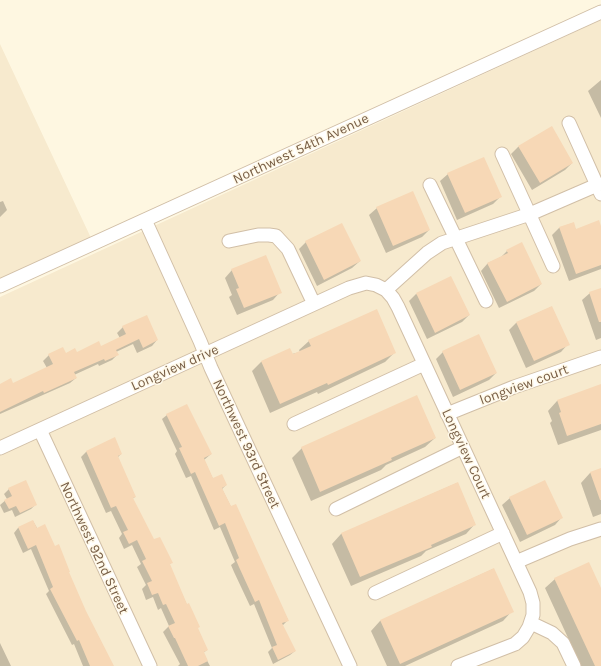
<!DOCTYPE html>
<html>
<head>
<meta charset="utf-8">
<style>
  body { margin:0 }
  canvas { display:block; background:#fef7e1 }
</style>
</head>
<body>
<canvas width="601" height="666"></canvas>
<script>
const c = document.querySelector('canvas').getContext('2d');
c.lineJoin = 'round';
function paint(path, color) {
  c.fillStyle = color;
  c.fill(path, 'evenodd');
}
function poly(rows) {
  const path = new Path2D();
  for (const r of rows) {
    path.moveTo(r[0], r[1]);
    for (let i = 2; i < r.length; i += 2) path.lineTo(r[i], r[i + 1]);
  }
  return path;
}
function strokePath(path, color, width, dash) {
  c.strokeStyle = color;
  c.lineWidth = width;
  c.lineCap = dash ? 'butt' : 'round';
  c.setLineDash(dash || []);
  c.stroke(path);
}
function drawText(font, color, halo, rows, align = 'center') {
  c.font = font + ' Karla,sans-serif';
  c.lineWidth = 3;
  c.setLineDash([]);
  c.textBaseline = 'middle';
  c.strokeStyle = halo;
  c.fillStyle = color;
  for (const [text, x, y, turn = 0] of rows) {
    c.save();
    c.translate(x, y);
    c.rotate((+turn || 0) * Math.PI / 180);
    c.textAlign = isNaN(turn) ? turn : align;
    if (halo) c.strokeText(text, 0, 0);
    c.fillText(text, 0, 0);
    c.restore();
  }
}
const residential = poly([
  [601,20,601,666,0,666,0,297],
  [0,44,91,238,0,279]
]);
const shadow = poly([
  [601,80,601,118,588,91],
  [551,128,572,163,565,170,532,190,511,154,518,147],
  [448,174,500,197,493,204,457,220,440,181],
  [3,201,7,210,0,217,0,202],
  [377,208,429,230,422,237,386,253,369,215],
  [573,223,576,230,601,229,601,269,569,281,552,235,559,228],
  [306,242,360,261,352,268,317,286,299,249],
  [507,251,541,284,534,291,499,308,481,271,488,263,501,257],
  [232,270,280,292,273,300,237,315,229,297,232,295,225,278],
  [601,289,601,338,596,340,582,300,590,293],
  [416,294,469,315,462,322,427,339,409,301],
  [551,307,568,344,561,352,526,368,509,330,516,323],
  [123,327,157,340,152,346,137,353,133,344,116,352,117,355,112,360,99,366,98,364,74,375,76,378,70,383,0,414,0,385,13,384,47,368,43,361,49,355,76,353,101,347,120,338,117,333],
  [309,341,395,352,385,362,318,394,317,392,270,413,252,371,261,362,300,352,299,350],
  [443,352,496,373,489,380,453,397,436,359],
  [601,386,601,430,558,445,550,423,552,421,548,411,557,401],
  [167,415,211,454,204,460,213,479,226,485,222,489,288,620,282,626,295,651,290,655,273,664,268,652,272,648,254,604,250,606,234,572,231,565,235,562,220,527,214,530,191,476,186,478,175,454,177,451,162,419],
  [435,438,425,447,386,465,381,470,311,501,292,458,302,448],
  [114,439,121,454,117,458,135,497,132,499,153,541,171,563,169,565,207,650,203,653,210,666,178,666,180,664,163,632,169,626,161,608,158,610,153,597,146,600,142,589,146,585,137,567,141,564,132,545,124,549,119,538,122,534,111,511,106,513,81,457,86,452],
  [601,469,601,514,593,517,581,483,590,473],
  [457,483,475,524,466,534,426,551,421,556,351,586,332,544,341,534],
  [9,489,36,504,31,509,15,517,12,510,4,513,0,505,7,499,4,494],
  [510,498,562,517,555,525,520,542,502,505],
  [33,521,85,611,113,666,83,666,74,644,72,645,46,594,49,591,31,549,23,553,14,533,18,528],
  [493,569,512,611,503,621,405,666,387,666,371,631,380,621],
  [555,579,601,590,601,666,581,666,545,588],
  [0,643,11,666,0,666]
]);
const building = poly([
  [552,126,573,163,540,183,518,146],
  [484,157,502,197,465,213,447,173],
  [413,191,430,230,393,246,376,207],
  [599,220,601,226,601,265,576,274,559,227,574,222,576,229],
  [342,223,361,261,324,280,305,241],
  [522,242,542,284,507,302,487,263,508,253,506,250],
  [266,255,282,293,244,308,236,289,239,288,231,269],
  [451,276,470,315,435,333,416,293],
  [601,288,601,322,599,322,589,292],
  [552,306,570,345,534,361,516,322],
  [377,309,396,353,328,385,327,383,280,404,261,361,290,348,293,354,311,346,308,340],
  [147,315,158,340,143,348,139,339,116,350,119,355,105,361,104,359,74,372,77,378,44,393,43,391,0,412,0,384,11,378,13,383,53,364,48,354,63,347,66,353,75,348,77,352,99,341,101,346,126,334,122,326],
  [479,334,497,373,460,390,442,351],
  [601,384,601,424,567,436,559,413,561,412,557,400],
  [417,395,436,438,391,458,392,460,320,492,301,447],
  [187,404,212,454,204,458,213,478,222,474,227,485,222,488,231,506,236,504,289,621,282,623,296,651,278,660,272,647,277,645,259,600,255,602,239,567,236,560,239,558,225,523,219,526,195,472,191,474,179,448,182,447,166,414],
  [115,437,122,454,118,456,136,497,133,498,154,539,160,537,173,563,170,564,187,604,189,603,200,627,198,628,208,650,204,652,208,661,198,666,188,666,175,638,174,638,168,626,175,623,166,604,163,605,158,593,152,595,147,583,152,581,142,561,146,559,137,540,129,544,123,532,128,530,116,506,111,508,86,451],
  [601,468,601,500,600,500,590,472],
  [26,480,37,505,20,513,16,506,9,509,4,500,12,496,8,488],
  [545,480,563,518,527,535,509,497],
  [458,482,476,525,431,545,432,547,360,577,341,533],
  [33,520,37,528,45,524,55,546,59,544,70,572,69,572,86,611,114,666,90,666,79,640,77,641,50,589,53,587,36,545,28,549,18,527],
  [589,562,601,588,601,666,595,666,554,578],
  [494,568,514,612,400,664,380,620]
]);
const minor = poly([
  [569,123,601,194],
  [502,154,553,266],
  [430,185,486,301],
  [145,220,200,341,211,368,350,666],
  [229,241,258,235,269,235,276,236,288,249,314,304],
  [0,286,601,12],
  [386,290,427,253,442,243,530,214,597,185],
  [447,414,514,387,601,357],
  [294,424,424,364],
  [40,430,150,666],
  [0,448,349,288,366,283,376,285,386,290,393,298,398,307,530,592,533,603,533,615,529,627,523,637,515,644,458,666],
  [336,509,463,447],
  [516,562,570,539,601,529],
  [375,593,503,533],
  [531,623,552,633,563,643,574,666]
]);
const streetNames = [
  ["Northwest 54th Avenue",301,149,-25],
  ["Longview drive",175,368,-24],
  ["longview court",524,385,-20],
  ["Northwest 93rd Street",246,444,65],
  ["Longview Court",466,454,65],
  ["Northwest 92nd Street",94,548,65]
];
paint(residential, '#f7eace');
paint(shadow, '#0003');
paint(building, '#f7d8b6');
strokePath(minor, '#d1bfa7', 15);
strokePath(minor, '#fff', 13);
drawText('14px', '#785e45', '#fff9e9', streetNames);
</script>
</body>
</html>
